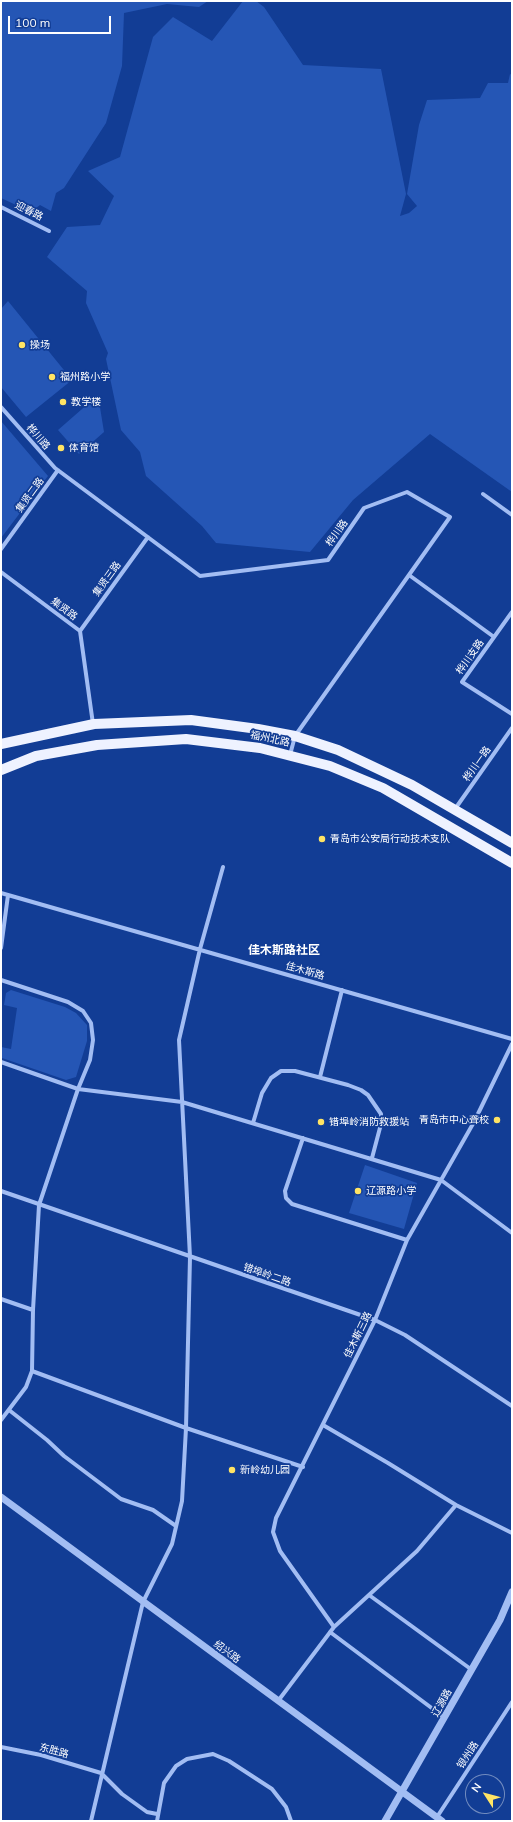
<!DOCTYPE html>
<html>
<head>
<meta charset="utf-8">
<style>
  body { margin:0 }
  #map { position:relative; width:513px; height:1822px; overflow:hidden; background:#123d95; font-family:Mulish,sans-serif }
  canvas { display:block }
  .frame { position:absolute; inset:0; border:2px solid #fff; pointer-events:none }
  .north { position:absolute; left:465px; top:1774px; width:40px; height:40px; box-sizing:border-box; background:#123d95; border:1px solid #718bbf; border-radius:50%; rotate:306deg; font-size:11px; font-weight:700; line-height:16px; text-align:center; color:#fff }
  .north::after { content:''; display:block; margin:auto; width:14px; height:18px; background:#ffe464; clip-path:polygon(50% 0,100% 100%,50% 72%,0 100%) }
  .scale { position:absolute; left:8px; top:16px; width:103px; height:18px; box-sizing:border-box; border:2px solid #fff; border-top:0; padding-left:5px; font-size:12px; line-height:14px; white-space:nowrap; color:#fff; -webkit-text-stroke:3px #123d95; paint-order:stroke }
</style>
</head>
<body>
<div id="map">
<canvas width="513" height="1822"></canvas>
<div class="frame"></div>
<div class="north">N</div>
<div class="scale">100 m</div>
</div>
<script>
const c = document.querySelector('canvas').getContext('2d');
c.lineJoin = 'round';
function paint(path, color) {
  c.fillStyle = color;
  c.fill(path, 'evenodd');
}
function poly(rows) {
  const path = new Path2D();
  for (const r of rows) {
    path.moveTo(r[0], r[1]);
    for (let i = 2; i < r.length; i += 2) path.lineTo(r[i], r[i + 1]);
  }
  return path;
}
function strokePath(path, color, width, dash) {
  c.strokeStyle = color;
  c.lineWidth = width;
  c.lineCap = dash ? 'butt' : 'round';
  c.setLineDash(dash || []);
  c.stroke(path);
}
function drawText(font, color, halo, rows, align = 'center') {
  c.font = font + ' Mulish,"Noto Sans SC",sans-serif';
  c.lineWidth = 3.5;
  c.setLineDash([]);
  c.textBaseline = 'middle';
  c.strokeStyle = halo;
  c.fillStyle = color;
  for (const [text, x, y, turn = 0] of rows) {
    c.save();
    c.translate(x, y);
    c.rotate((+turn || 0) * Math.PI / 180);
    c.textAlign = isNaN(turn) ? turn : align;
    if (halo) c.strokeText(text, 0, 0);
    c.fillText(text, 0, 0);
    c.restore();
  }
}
const green = poly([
  [1,1,208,1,199,7,167,4,124,13,122,66,106,123,64,188,56,193,51,211,40,205,31,212,1,198],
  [243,1,256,1,264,7,303,65,381,69,406,194,400,216,409,213,417,206,407,194,419,125,427,100,480,98,488,83,508,83,510,74,512,75,512,492,430,434,353,500,310,552,216,543,202,526,146,476,140,452,121,430,106,359,108,353,86,303,87,291,47,257,67,227,100,225,114,196,88,171,120,157,153,37,173,17,212,41],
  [8,301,72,380,26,417,1,387,1,309],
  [98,395,104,432,79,454,58,430],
  [1,421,48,476,1,538],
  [11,990,65,1007,76,1013,87,1025,87,1041,76,1077,66,1080,2,1058,1,1047,11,1049,17,1008,4,1005,6,993],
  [365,1165,417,1183,404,1229,349,1213]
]);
const minor = poly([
  [1,207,49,231],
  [1,407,55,468,200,576,328,560,364,508,407,492,450,517,295,736,290,755],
  [483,494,512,515],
  [1,549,58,470],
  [1,572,80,631,93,724],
  [409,575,494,637],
  [512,612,462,682,512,714],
  [80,631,148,537],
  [455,809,512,728],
  [1,893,512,1039],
  [1,948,8,895],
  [1,980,68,1002,83,1011,91,1023,93,1040,90,1060,78,1089,39,1205,33,1310,32,1371,26,1387,1,1420],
  [1,1062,78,1089,182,1102,441,1180,512,1233],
  [320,1077,342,990],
  [253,1123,262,1093,271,1078,281,1071,295,1071,348,1085,361,1090,368,1095,381,1114,381,1124,372,1158],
  [303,1138,285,1191,286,1198,292,1204,407,1240],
  [1,1191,375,1320,405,1335,512,1406],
  [1,1299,33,1310],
  [32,1371,186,1428,303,1467],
  [9,1410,47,1440,64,1456,121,1499,153,1510,176,1526],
  [323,1425,388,1463,456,1505,512,1533],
  [369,1595,472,1670],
  [334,1627,280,1551,273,1532,276,1518,375,1320,407,1240,474,1122,512,1044],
  [330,1632,445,1718],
  [278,1701,334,1627,417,1551,456,1505],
  [1,1747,41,1755,101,1773,122,1794,147,1812,157,1814],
  [437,1817,512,1702],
  [91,1821,143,1602,172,1544,182,1501,186,1428,190,1257,179,1040,200,949,223,867],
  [157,1821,164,1783,176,1766,187,1759,213,1754,229,1761,272,1789,286,1807,291,1821]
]);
const tertiary = poly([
  [1,1497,442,1821],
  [385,1821,500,1620,512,1592]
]);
const primary = poly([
  [1,744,94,724,191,720,258,729,295,736,338,750,412,785,512,843],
  [1,770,36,756,97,745,186,739,260,748,330,766,383,788,512,863]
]);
const markers = [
  [22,345,4,"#ffe464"],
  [52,377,4,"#ffe464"],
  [63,402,4,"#ffe464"],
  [61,448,4,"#ffe464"],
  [322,839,4,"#ffe464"],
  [497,1120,4,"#ffe464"],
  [321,1122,4,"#ffe464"],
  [358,1191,4,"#ffe464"],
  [232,1470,4,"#ffe464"]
];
const streetNames = [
  ["迎春路",29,211,27],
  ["桦川路",38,437,49],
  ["集贤二路",30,495,-54],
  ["桦川路",337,533,-55],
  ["集贤三路",107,579,-54],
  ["集贤路",64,609,37],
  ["桦川支路",470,657,-55],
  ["福州北路",270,739,12],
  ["桦川一路",477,764,-55],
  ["佳木斯路",305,971,16],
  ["错埠岭二路",267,1275,19],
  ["佳木斯三路",358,1335,-64],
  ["绍兴路",227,1652,36],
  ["辽源路",442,1703,-61],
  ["东胜路",54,1751,15],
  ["银州路",468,1755,-57]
];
const poiNames = [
  ["操场",30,345],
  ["福州路小学",60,377],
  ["教学楼",71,402],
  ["体育馆",69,448],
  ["青岛市公安局行动技术支队",330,839],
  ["青岛市中心聋校",489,1120,"right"],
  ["错埠岭消防救援站",329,1122],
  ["辽源路小学",366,1191],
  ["新岭幼儿园",240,1470]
];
const quarterNames = [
  ["佳木斯路社区",284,950]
];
paint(green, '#2556b5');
strokePath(minor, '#a2bdf3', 4);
strokePath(tertiary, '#a2bdf3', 7);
strokePath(primary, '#eef2ff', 10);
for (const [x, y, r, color] of markers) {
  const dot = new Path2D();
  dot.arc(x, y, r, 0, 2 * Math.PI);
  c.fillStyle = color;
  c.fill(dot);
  strokePath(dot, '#123d95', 1.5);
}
drawText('10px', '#fff', '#123d95', streetNames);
drawText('10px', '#fff', '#123d95', poiNames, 'left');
drawText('bold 12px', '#fff', '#123d95', quarterNames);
</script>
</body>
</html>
